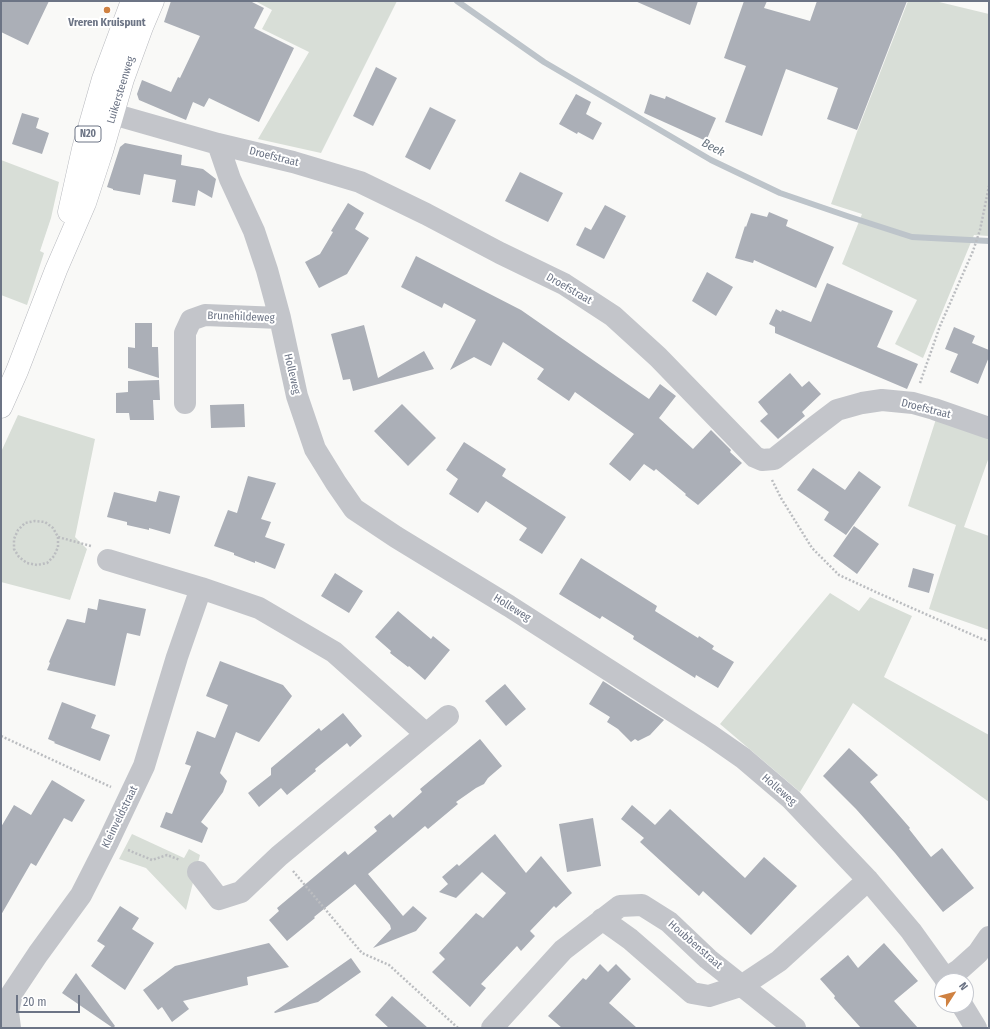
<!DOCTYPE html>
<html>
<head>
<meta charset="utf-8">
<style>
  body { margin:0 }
  #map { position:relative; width:990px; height:1029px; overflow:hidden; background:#f9f9f7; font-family:"Fira Sans Condensed",sans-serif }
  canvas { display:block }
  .frame { position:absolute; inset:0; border:2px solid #6c7485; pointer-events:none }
  .north { position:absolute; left:934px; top:973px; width:40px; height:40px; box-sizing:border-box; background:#fff; border:1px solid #c4c7ce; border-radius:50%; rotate:54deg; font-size:11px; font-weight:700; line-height:16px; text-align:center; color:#6c7485 }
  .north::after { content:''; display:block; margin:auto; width:14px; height:18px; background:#cf8141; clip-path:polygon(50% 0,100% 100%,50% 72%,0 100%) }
  .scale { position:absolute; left:16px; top:995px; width:64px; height:18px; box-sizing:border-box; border:2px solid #6c7485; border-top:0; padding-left:5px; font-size:12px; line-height:14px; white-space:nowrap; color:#6c7485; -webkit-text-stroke:3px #fff; paint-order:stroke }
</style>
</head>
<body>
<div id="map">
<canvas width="990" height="1029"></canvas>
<div class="frame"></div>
<div class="north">N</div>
<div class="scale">20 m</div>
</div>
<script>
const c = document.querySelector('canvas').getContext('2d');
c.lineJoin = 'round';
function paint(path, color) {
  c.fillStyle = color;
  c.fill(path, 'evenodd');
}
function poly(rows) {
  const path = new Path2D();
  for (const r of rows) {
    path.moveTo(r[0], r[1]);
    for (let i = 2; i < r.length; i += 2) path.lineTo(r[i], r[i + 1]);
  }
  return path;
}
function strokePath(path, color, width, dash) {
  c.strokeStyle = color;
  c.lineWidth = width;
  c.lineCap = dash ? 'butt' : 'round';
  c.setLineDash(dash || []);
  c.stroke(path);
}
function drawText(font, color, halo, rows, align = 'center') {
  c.font = font + ' "Fira Sans Condensed",sans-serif';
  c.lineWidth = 4;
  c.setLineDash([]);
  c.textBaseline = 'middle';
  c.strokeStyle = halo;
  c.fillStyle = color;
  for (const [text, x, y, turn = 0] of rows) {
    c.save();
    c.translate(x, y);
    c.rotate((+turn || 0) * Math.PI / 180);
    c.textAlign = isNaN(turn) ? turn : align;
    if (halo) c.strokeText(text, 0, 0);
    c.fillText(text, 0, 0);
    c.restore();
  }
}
const green = poly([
  [255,1,397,1,321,153,258,139,309,52,262,29,272,10],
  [908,1,935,1,989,14,989,236,974,235,923,358,895,344,917,300,842,264,862,214,831,204,857,132],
  [1,160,59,182,51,218,40,251,44,253,27,305,1,295],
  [18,415,95,439,75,537,87,549,70,600,1,582,1,452],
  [936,419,989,437,989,457,964,527,989,536,989,630,929,609,956,525,908,506],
  [830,593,859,611,870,597,912,616,884,677,989,735,989,802,853,703,800,792,720,724],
  [132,834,184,858,189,849,200,855,186,910,146,868,119,859]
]);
const stream = poly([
  [457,1,544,62,711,160,780,193,850,217,912,237,989,241]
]);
const building = poly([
  [1,1,49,1,28,45,1,32],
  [171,1,250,1,264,8,254,28,294,48,259,122,209,98,204,107,193,102,186,120,139,100,137,94,142,80,171,92,178,77,180,78,200,36,164,22],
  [635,1,698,1,690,25],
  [744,1,767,1,764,8,810,21,817,1,907,1,857,130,827,119,838,88,786,69,762,136,725,122,746,66,724,58],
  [376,67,397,78,373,126,353,116],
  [576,94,591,102,586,114,602,123,593,140,578,132,577,134,559,124],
  [650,94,665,99,666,96,716,118,706,141,644,113],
  [430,107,456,120,430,170,405,157],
  [22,113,39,118,36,128,49,133,42,154,12,144],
  [125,143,182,155,181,165,203,169,216,179,212,198,198,190,195,206,172,202,176,180,144,174,140,195,113,190,113,189,107,187,120,147],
  [520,172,563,193,548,222,505,201],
  [348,203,364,213,355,229,369,238,347,274,319,288,305,262,320,254,333,232,331,231],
  [605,205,626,216,604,259,576,245,585,227,591,230],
  [769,212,788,220,786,226,834,247,816,288,754,260,753,263,735,258,745,226,746,227,751,213,767,217],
  [416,256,521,310,649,399,660,384,676,396,659,418,693,449,711,430,731,450,730,452,742,463,698,505,685,495,686,494,656,469,654,471,644,464,630,481,609,464,634,434,575,392,569,401,537,379,544,369,503,342,491,366,474,357,450,370,476,320,444,303,442,308,401,287],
  [707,272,733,287,716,316,692,301],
  [827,283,893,311,877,347,918,364,907,389,775,333,775,327,769,324,776,309,781,312,782,310,811,322],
  [135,323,152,323,152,347,158,347,159,378,128,368,128,347,135,348],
  [364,325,378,378,424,351,434,369,353,391,350,379,343,380,331,334],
  [954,327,975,336,972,343,989,350,989,357,978,384,950,372,958,354,945,349],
  [790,373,802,387,809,381,821,394,802,412,805,416,778,439,760,421,768,414,758,402],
  [159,380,160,400,153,400,154,420,130,420,129,413,116,413,116,393,128,392,128,381],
  [244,404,245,427,211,428,210,405],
  [402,404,436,438,408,466,374,431],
  [464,442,506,469,502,476,566,517,542,554,519,540,527,528,486,501,478,513,449,494,458,479,446,470],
  [813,468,845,490,859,471,881,487,846,535,824,520,829,512,797,490],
  [248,476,276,483,261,519,271,522,265,537,285,544,275,569,255,561,255,563,234,555,234,553,214,546,228,510,237,513],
  [159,491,180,496,170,534,149,528,149,530,127,525,127,522,107,517,114,492,156,502],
  [854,526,879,544,857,574,833,556],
  [581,558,657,606,655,611,698,638,699,636,714,646,712,649,734,662,718,688,696,675,695,678,633,639,634,636,602,616,600,619,559,594],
  [913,568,934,574,929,593,908,587],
  [335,573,363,591,349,613,321,596],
  [99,599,146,609,140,636,127,633,115,686,47,670,50,663,49,662,67,619,85,623,88,608,97,610],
  [398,611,431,639,433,636,450,650,425,680,409,666,408,667,390,653,391,651,375,637],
  [220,661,283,685,292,696,259,742,236,732,220,773,227,781,223,792,201,822,208,828,202,843,160,827,166,812,172,814,191,766,185,764,197,731,215,738,228,705,206,696],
  [603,681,631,699,664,720,650,735,638,741,635,739,631,742,618,729,607,722,610,717,589,704],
  [505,684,526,709,506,726,485,701],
  [62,702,96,715,91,728,110,735,100,761,54,743,55,742,48,739],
  [343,713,362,736,350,747,347,743,315,769,316,771,287,795,281,788,259,807,248,793,271,775,271,768,319,728,321,731],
  [480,739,502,766,488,778,484,784,476,788,456,802,458,804,428,829,425,826,368,874,403,916,413,906,427,918,416,931,373,948,391,929,390,925,355,884,314,917,315,918,287,941,269,920,279,911,277,908,345,851,348,855,377,831,374,827,390,814,393,818,422,792,420,789],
  [849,748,878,775,870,782,910,828,909,829,931,857,942,848,974,888,943,912,895,853,856,809,823,776],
  [52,780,85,800,72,822,64,818,36,866,31,863,1,915,1,827,14,805,31,815],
  [632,805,655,825,670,809,745,878,764,857,797,886,751,935,703,891,699,896,640,842,644,838,621,819],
  [593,818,601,866,567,872,559,824],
  [495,834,526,873,541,856,572,893,556,908,554,906,530,931,535,936,521,951,517,946,481,984,486,988,470,1007,432,972,445,959,439,953,476,913,483,918,506,893,482,872,456,898,439,892,448,884,442,877,457,864,459,866],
  [120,906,139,918,132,929,154,943,125,990,91,966,105,946,97,941],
  [269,943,289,967,247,977,248,985,183,1001,189,1009,172,1022,162,1007,158,1010,143,990,175,966],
  [884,943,918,981,894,1001,918,1028,861,1028,834,998,835,996,820,979,848,955,858,968],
  [351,958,361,972,318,1002,275,1013,274,1012],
  [600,964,608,972,616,964,631,979,609,1003,637,1028,562,1028,548,1016,583,978,586,980],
  [76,973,115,1026,113,1028,62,993],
  [392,996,428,1028,389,1028,375,1015]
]);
const path = poly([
  [920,383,940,326,973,251,980,230,989,186],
  [772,480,781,498,812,548,839,575,878,593,982,639,989,641],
  [58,537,58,547,54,556,47,563,37,565,27,563,19,557,14,549,14,539,18,530,25,523,35,521,45,522,53,528,58,537,91,546],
  [1,736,111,787],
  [128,850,152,860,167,855,180,860],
  [293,871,362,953,389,965,458,1028]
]);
const minor = poly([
  [95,109,218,144,293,162,360,182,426,214,500,253,564,284,613,316,658,357,755,457,762,460,774,459,816,426,837,410,862,403,882,400,913,403,934,409,989,428],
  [218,144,230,179,254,231,267,270,280,318,297,396,315,449,336,483,354,509,396,537,509,606,710,735,743,758,791,799,868,880,911,931,947,981],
  [185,403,185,333,191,320,205,315,280,318],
  [108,560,201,588,259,608,334,652,426,734],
  [198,872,219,899,241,892,279,856,448,716],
  [602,919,630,939,692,993,709,996,743,985,779,961,868,880],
  [945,979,959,970,978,953,989,937],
  [962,1005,976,1028],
  [10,1028,8,1012,12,993,38,954,81,895,108,842,144,766,177,657,201,588],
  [492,1028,563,950,620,906,642,905,669,922,708,959,795,1028]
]);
const major = poly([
  [69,212,83,149,103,79,132,1],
  [1,407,17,371,56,270,85,203,102,151,123,79,142,27,153,1]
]);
const markers = [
  [107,10,4,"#cf8141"]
];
const shields = [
  [88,134,26]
];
const shieldNames = [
  ["N20",88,134]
];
const poiNames = [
  ["Vreren Kruispunt",107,23]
];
const streetNames = [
  ["Luikersteenweg",121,90,-73],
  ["Droefstraat",274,157,14],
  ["Droefstraat",569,289,30],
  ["Brunehildeweg",241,317,2],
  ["Holleweg",292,374,77],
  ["Droefstraat",926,409,14],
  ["Holleweg",512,608,32],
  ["Holleweg",779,790,41],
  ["Kleinveldstraat",120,817,-64],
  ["Houbbenstraat",695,945,41]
];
const waterNames = [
  ["Beek",713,148,28]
];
paint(green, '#d8ded7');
strokePath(stream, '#bdc4ca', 6);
paint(building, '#abafb7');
strokePath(major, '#b7b9be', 23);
strokePath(path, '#bbbdc0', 2.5, [2, 2]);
strokePath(minor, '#c3c5ca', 22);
strokePath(major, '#fff', 22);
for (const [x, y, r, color] of markers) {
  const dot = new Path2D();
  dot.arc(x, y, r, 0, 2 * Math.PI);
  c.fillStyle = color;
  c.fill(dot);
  strokePath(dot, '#fff', 1.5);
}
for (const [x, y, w] of shields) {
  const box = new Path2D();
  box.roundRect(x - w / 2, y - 8, w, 16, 3);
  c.fillStyle = '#fff';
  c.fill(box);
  strokePath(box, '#6c7485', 1);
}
drawText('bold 10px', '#6c7485', null, shieldNames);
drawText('bold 11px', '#6c7485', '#fff', poiNames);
drawText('11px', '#6c7485', '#fff', streetNames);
drawText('italic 12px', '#68747f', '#fff', waterNames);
</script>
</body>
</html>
